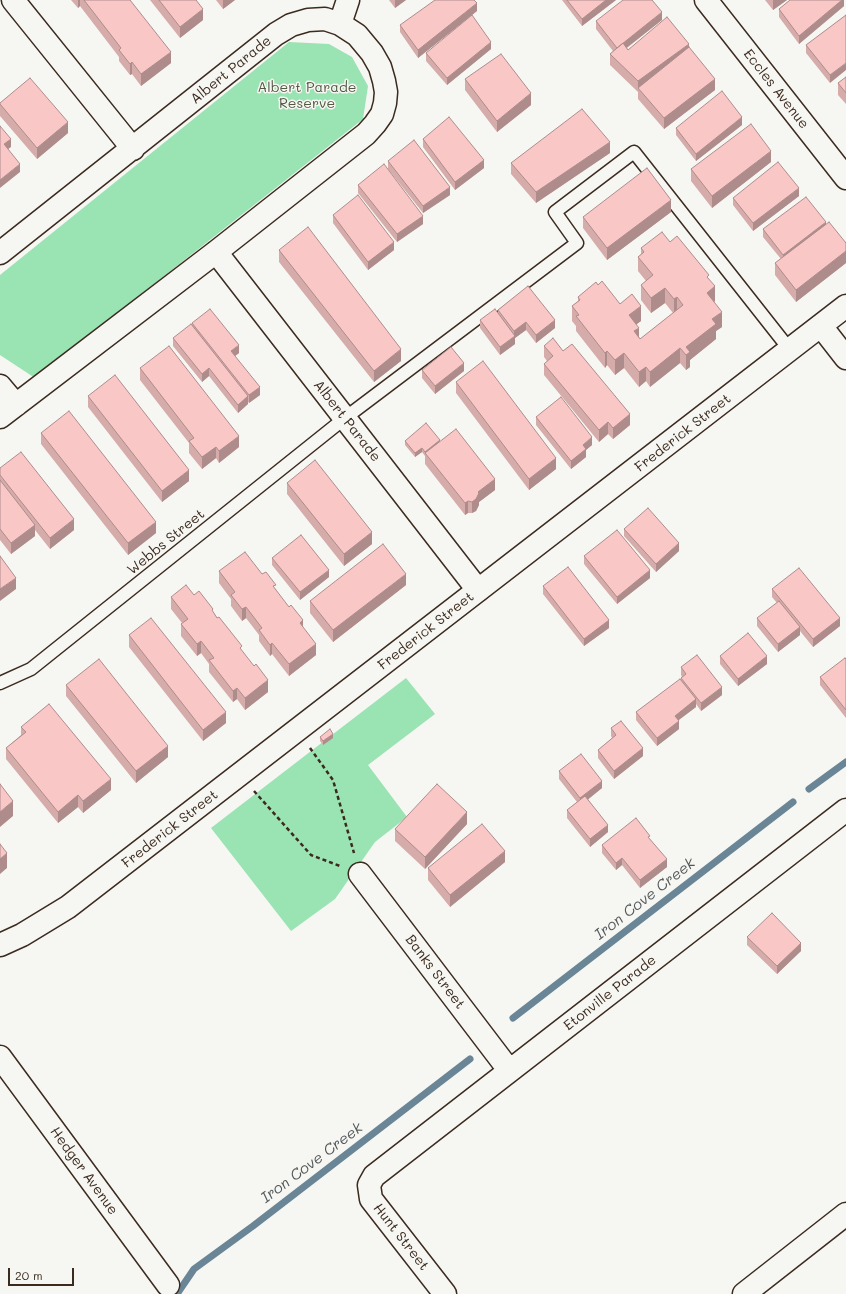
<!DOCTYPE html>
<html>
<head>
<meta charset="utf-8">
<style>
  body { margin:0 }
  #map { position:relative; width:846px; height:1294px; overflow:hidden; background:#f6f6f2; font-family:Mali,sans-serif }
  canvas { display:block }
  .scale { position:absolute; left:8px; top:1268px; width:66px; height:18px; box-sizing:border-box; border:2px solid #3b2a1e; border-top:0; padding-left:5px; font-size:12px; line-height:14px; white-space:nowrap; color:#3b2a1e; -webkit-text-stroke:3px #f6f6f2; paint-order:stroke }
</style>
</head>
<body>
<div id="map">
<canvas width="846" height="1294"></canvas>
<div class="scale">20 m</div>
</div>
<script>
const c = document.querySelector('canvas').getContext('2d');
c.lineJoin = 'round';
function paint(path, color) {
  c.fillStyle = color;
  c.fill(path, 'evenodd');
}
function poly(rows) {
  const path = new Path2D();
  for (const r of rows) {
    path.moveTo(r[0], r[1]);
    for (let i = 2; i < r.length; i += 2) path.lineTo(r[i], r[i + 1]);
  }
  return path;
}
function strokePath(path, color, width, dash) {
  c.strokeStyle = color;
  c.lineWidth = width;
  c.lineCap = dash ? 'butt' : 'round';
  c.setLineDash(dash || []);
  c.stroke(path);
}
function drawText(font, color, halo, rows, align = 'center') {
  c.font = font + ' Mali,sans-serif';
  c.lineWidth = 3;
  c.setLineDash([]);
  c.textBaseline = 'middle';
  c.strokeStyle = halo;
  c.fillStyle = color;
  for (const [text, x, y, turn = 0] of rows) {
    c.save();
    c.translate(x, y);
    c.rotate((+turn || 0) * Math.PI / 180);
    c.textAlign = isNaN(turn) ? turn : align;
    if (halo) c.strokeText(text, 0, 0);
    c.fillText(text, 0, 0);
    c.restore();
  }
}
const green = poly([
  [289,42,329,44,352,57,368,86,363,119,35,378,0,355,0,275],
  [406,678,435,714,368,765,407,817,375,842,335,899,291,931,211,828]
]);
const stream = poly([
  [809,789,846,762],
  [513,1018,793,802],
  [177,1294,194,1269,253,1226,470,1059]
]);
const path = poly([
  [310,748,333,780,354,853],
  [254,791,311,855,340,866]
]);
const lane = poly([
  [0,683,31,669,345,418,577,243,555,212,634,152,790,350]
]);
const street = poly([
  [13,0,133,149],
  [706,0,846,178],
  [340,24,348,0],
  [216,252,478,590],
  [0,253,276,34,291,25,308,20,325,19,340,24,357,35,372,53,380,67,384,81,386,92,385,103,382,114,375,124,366,134,216,252,0,417],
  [821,326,846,358],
  [0,386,16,405],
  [360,874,509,1070],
  [0,1057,168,1285],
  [445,1294,371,1199,369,1185,374,1176,846,810]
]);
const secondary = poly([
  [744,1294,846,1214]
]);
const primary = poly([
  [0,945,22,935,68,907,846,306]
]);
const wall = poly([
  [71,0,130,0,171,63,141,86,132,74,130,75,119,61,119,57,80,6,78,8],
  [150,0,196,0,203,20,180,38],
  [216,0,235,0,223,9],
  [389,0,406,0,395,8],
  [562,0,616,0,582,26],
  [765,0,787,0,773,10],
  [844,0,844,6,799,44,779,17,779,9],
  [477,11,418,58,400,32,400,25],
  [846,15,830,83,806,53,806,45],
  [662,20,627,48,628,50,689,47,715,90,664,129,638,99,638,92,610,65,610,54,613,51,596,29,596,21],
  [491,49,447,85,426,61,426,53],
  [846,77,846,104,838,95,838,83],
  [465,79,531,105,497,132,465,90],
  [0,103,68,133,37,159,0,116],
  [742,125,696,161,676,135,676,128],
  [423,139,484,168,455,190,423,147],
  [610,153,536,203,511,174,511,163],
  [388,161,450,195,423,213,388,169],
  [771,162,712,208,691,181,691,169],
  [358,185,423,224,397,242,358,193],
  [799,196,753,231,733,205,733,198],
  [671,212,607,260,583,228,583,217],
  [333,215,394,250,368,270,333,223],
  [826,224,846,243,846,263,796,302,775,275,775,263,781,259,763,237,763,229],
  [670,242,709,279,715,301,714,302,722,327,716,331,716,339,690,360,690,367,686,370,680,363,650,387,646,381,639,387,624,368,615,375,607,365,605,368,576,331,576,326,572,321,572,306,578,301,578,297,598,285,641,321,636,324,639,337,640,339,673,313,665,303,651,313,641,300,641,285,646,281,638,271,638,257,641,254,641,248],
  [279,250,401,361,374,382,279,262],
  [498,310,555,328,536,343,526,330,515,338,515,344,500,355,480,328,480,320,498,313],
  [192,323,239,353,235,356,260,395,249,403,248,402,248,404,238,413,209,376,202,382,173,346,173,338,192,325],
  [544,346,563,351,630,425,613,439,608,434,599,442,544,375,544,364,547,361,544,357],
  [140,368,239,447,219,463,216,458,202,469,189,453,189,443,140,380],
  [422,370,464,371,435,394,422,378],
  [456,382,556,469,529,490,456,393],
  [88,396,189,481,162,502,88,407],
  [536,417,592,445,586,450,586,457,571,469,536,425],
  [41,433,156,533,128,555,41,444],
  [405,441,440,442,495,490,479,502,479,505,476,511,472,513,468,513,465,515,425,464,425,456,422,452,415,457,405,445],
  [0,468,74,530,50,549,35,530,35,536,11,554,0,540],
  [287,483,372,544,344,566,287,494],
  [624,529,679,551,656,572,624,536],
  [584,556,650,578,617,604,584,564],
  [272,558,329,577,300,600,272,565],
  [219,571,262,574,276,590,303,628,316,655,289,676,272,654,270,656,259,641,259,635,246,618,242,621,231,606,231,599,219,583],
  [406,585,333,642,310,613,310,601],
  [543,586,609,628,584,646,543,594],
  [772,589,840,626,813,647,800,631,800,635,778,652,757,626,757,618,777,603,772,597],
  [194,595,213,612,242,651,268,692,245,710,237,699,233,702,209,672,209,664,201,653,197,656,181,636,181,624,182,623,171,609,171,597],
  [129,635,226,723,203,741,129,647],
  [720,656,767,664,738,686,720,664],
  [846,659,846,718,820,685,820,677],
  [681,667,722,695,701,711,696,704,696,707,678,720,679,729,657,746,636,720,636,712,681,680,681,678,682,677,681,675],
  [66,685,168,757,136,783,66,696],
  [21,727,111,790,83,813,78,807,58,823,6,759,6,748,21,735],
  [611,728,643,756,614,779,598,758,598,750,612,738,611,736],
  [320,737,333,738,323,745,320,741],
  [559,771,602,788,588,799,608,832,590,847,567,818,567,810,577,802,559,779],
  [467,824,425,869,395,841,395,829],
  [650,839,667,867,640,888,622,865,616,870,602,853,602,845],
  [505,862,450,907,428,880,428,868],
  [747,937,801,951,777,974,747,945]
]);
const shadedWall = poly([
  [78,0,80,0,80,6,78,8],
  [223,0,235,0,223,9],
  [395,0,406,0,395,8],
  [606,0,616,0,582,26,582,19],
  [773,0,787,0,773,10],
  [842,0,844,0,844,6,799,44,799,36],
  [477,3,477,11,418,58,418,50],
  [203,9,203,20,180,38,180,27],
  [662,12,662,20,617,55,617,48],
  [491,42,491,49,447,85,447,78],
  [689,44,689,55,638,88,638,81],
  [171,52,171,63,141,86,141,74],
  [132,62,132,74,130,75,130,64],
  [846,63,846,70,830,83,830,75],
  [715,79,715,90,664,129,664,118],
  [531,93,531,105,497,132,497,121],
  [742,117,742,125,696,161,696,154],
  [68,122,68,133,37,159,37,148],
  [11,139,11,147,4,152,4,144],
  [610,142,610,153,536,203,536,192],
  [771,151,771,162,712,208,712,196],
  [484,160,484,168,455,190,455,182],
  [20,164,20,172,0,188,0,180],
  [450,187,450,195,423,213,423,206],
  [799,188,799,196,753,231,753,223],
  [671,200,671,212,607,260,607,248],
  [423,216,423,224,397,242,397,234],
  [826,222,826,230,783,263,783,255],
  [394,242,394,250,368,270,368,262],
  [846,251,846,263,796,302,796,290],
  [715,286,715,301,707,308,707,293],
  [665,288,665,303,651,313,651,298],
  [677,297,677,311,674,314,674,299],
  [641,306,641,321,629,330,629,315],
  [722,312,722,327,716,331,716,339,690,360,690,367,686,370,686,347,712,319],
  [555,320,555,328,536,343,536,335],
  [526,322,526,330,515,338,515,344,500,355,500,347,514,337,514,331],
  [639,328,639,342,634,331],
  [239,345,239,353,231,359,231,351],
  [680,348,680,363,650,387,650,372],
  [401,349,401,361,374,382,374,371],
  [607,351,607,365,605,368,605,353],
  [624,353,624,368,615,375,615,360],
  [464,363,464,371,435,394,435,386],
  [646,367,646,381,639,387,639,372],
  [209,368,209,376,202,382,202,374],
  [260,387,260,395,249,403,249,395],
  [248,396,248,404,238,413,238,405],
  [630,414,630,425,613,439,613,428],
  [608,422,608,434,599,442,599,430],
  [239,436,239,447,219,463,219,451],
  [592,437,592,445,586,450,586,457,571,469,571,461,583,445],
  [440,440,440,444,425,453,425,456,425,452],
  [216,447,216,458,202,469,202,457],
  [422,448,422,452,415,457,415,453],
  [556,458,556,469,529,490,529,479],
  [189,470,189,481,162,502,162,491],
  [495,479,495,490,479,502,479,505,476,511,472,513,472,502,478,492],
  [468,501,468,513,465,515,465,503],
  [74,519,74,530,50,549,50,538],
  [156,522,156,533,128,555,128,543],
  [35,525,35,536,11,554,11,543],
  [372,532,372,544,344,566,344,554],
  [679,543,679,551,656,572,656,564],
  [329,570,329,577,300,600,300,592],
  [650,570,650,578,617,604,617,597],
  [406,574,406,585,333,642,333,630],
  [16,578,16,589,0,601,0,589],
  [246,607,246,618,242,621,242,609],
  [840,618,840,626,813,647,813,639],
  [303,620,303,631,300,623],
  [609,620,609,628,584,646,584,639],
  [800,627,800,635,778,652,778,644],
  [201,641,201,653,197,656,197,644],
  [272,643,272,654,270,656,270,645],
  [316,644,316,655,289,676,289,664],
  [767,656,767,664,738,686,738,679],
  [268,680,268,692,245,710,245,698],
  [722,687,722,695,701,711,701,703],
  [237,688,237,699,233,702,233,691],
  [696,699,696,707,675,723,675,716],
  [226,712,226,723,203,741,203,730],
  [679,721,679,729,657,746,657,738],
  [333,734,333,738,323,745,323,741],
  [168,746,168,757,136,783,136,771],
  [643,748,643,756,614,779,614,771],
  [111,779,111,790,83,813,83,801],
  [602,781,602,788,580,806,580,798],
  [78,795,78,807,58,823,58,812],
  [13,801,13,816,0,827,0,812],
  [467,812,467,824,425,869,425,857],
  [608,825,608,832,590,847,590,839],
  [505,851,505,862,450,907,450,895],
  [7,853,7,868,0,874,0,859],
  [622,858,622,865,616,870,616,863],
  [667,859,667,867,640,888,640,880],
  [801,943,801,951,777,974,777,966]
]);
const building = poly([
  [84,0,130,0,171,52,141,74,132,62,130,64,119,50,121,48,84,0],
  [159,0,196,0,203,9,180,27,159,0],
  [435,0,474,0,477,3,418,50,400,25,435,0],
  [567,0,606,0,582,19,567,0],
  [623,0,652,0,662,12,617,48,596,21,623,0],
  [790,0,842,0,799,36,779,9,790,0],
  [472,15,491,42,447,78,426,53,472,15],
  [846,15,846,63,830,75,806,45,846,15],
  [667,17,689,44,638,81,610,54,623,43,628,50,667,17],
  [689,47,715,79,664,118,638,88,689,47],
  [501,54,531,93,497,121,465,79,501,54],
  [846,77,846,93,838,83,846,77],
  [30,78,68,122,37,148,0,104,0,103,30,78],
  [722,91,742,117,696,154,676,128,722,91],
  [582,109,610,142,536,192,511,163,582,109],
  [449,117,484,160,455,182,423,139,449,117],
  [751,124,771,151,712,196,691,169,751,124],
  [0,126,11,139,4,144,20,164,0,180,0,126],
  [414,140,450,187,423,206,388,161,414,140],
  [778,162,799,188,753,223,733,198,778,162],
  [384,164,423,216,397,234,358,185,384,164],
  [647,168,671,200,607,248,583,217,647,168],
  [358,195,394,242,368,262,333,215,358,195],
  [806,197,826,222,783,255,763,229,806,197],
  [829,222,846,243,846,251,796,290,775,263,829,222],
  [308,227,401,349,374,371,279,250,308,227],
  [662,232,670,242,677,236,709,275,707,277,715,286,707,293,722,312,712,319,716,324,686,347,690,352,686,355,680,348,650,372,646,367,639,372,624,353,615,360,607,351,605,353,576,316,579,315,572,306,580,300,578,297,596,282,598,285,602,281,620,304,632,294,641,306,629,315,639,328,634,331,640,339,683,305,677,297,674,299,665,288,651,298,641,285,653,275,638,257,644,252,641,248,662,232],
  [528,286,555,320,536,335,526,322,514,331,498,310,528,286],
  [210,309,239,345,231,351,260,387,249,395,192,323,210,309],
  [495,309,515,336,500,347,480,320,495,309],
  [191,324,248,396,238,405,209,368,202,374,173,338,191,324],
  [553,338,563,351,572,344,630,414,613,428,608,422,599,430,544,364,553,356,544,346,553,338],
  [169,346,239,436,219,451,216,447,202,457,189,441,194,438,140,368,169,346],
  [451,347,464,363,435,386,422,370,451,347],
  [483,361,556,458,529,479,456,382,483,361],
  [115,375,189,470,162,491,88,396,115,375],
  [561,397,592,437,583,445,586,449,571,461,536,417,561,397],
  [69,411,156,522,128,543,41,433,69,411],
  [426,423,440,440,425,452,422,448,415,453,405,441,426,423],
  [456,429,495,479,478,492,479,493,476,499,472,502,468,501,465,503,425,453,456,429],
  [21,452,74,519,50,538,0,475,0,468,21,452],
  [315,460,372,532,344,554,287,483,315,460],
  [0,480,35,525,11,543,0,529,0,480],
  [648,508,679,543,656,564,624,529,648,508],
  [617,530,650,570,617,597,584,556,617,530],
  [301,535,329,570,300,592,272,558,301,535],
  [383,544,406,574,333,630,310,601,383,544],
  [245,552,262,574,266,572,276,585,273,586,289,607,291,605,303,620,300,623,316,644,289,664,272,643,270,645,259,630,262,628,246,607,242,609,231,595,235,592,219,571,245,552],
  [0,556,16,578,0,589,0,556],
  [568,567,609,620,584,639,543,586,568,567],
  [799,568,840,618,813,639,772,589,799,568],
  [186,585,194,595,199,591,213,609,212,610,217,618,219,617,242,646,240,648,254,666,256,664,268,680,245,698,237,688,233,691,209,660,214,658,201,641,197,644,181,624,188,619,171,597,186,585],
  [779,601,800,627,778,644,757,618,779,601],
  [151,618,226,712,203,730,129,635,151,618],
  [748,633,767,656,738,679,720,656,748,633],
  [697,655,722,687,701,703,681,678,686,674,681,667,697,655],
  [845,658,846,659,846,710,820,677,845,658],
  [99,659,168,746,136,771,66,685,99,659],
  [680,679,696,699,675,716,679,721,657,738,636,712,680,679],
  [49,704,111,779,83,801,78,795,58,812,6,748,26,732,21,727,49,704],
  [621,721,643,748,614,771,598,750,616,735,611,728,621,721],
  [330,729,333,734,323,741,320,737,330,729],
  [581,754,602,781,580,798,559,771,581,754],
  [0,784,13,801,0,812,0,784],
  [437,784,467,812,425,857,395,829,437,784],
  [585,796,608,825,590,839,567,810,585,796],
  [636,818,650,836,648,837,667,859,640,880,622,858,616,863,602,845,636,818],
  [482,824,505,851,450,895,428,868,482,824],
  [0,844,7,853,0,859,0,844],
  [772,913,801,943,777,966,747,937,772,913]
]);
const streetNames = [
  ["Albert Parade",231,70,-39],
  ["Eccles Avenue",776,89,52],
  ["Albert Parade",347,421,52],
  ["Frederick Street",683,433,-38],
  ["Webbs Street",166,542,-39],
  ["Frederick Street",426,631,-38],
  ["Frederick Street",170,829,-38],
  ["Banks Street",435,972,53],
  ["Etonville Parade",610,993,-38],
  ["Hedger Avenue",84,1171,54],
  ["Hunt Street",401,1237,52]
];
const parkNames = [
  ["Albert Parade",307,88],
  ["Reserve",307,104]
];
const waterNames = [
  ["Iron Cove Creek",645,899,-38],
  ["Iron Cove Creek",312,1163,-37]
];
paint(green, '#9ae3b2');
strokePath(stream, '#698596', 7);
strokePath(lane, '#3b2a1e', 15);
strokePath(street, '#3b2a1e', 25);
strokePath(secondary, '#3b2a1e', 25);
strokePath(primary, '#3b2a1e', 25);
strokePath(path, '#3b2a1e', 2.5, [4, 3]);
strokePath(lane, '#f6f6f2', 12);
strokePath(street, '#f6f6f2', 22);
strokePath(secondary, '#f6f6f2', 22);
strokePath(primary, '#f6f6f2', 22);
paint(wall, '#d6acaa');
paint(shadedWall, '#ae8c8b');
paint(building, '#f9c8c6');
strokePath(building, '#ae8c8b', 1);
drawText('14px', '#3b2a1e', '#f6f6f2', streetNames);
drawText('14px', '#535843', '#f6f6f2', parkNames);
drawText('italic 15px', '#52585a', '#f6f6f2', waterNames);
</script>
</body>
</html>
